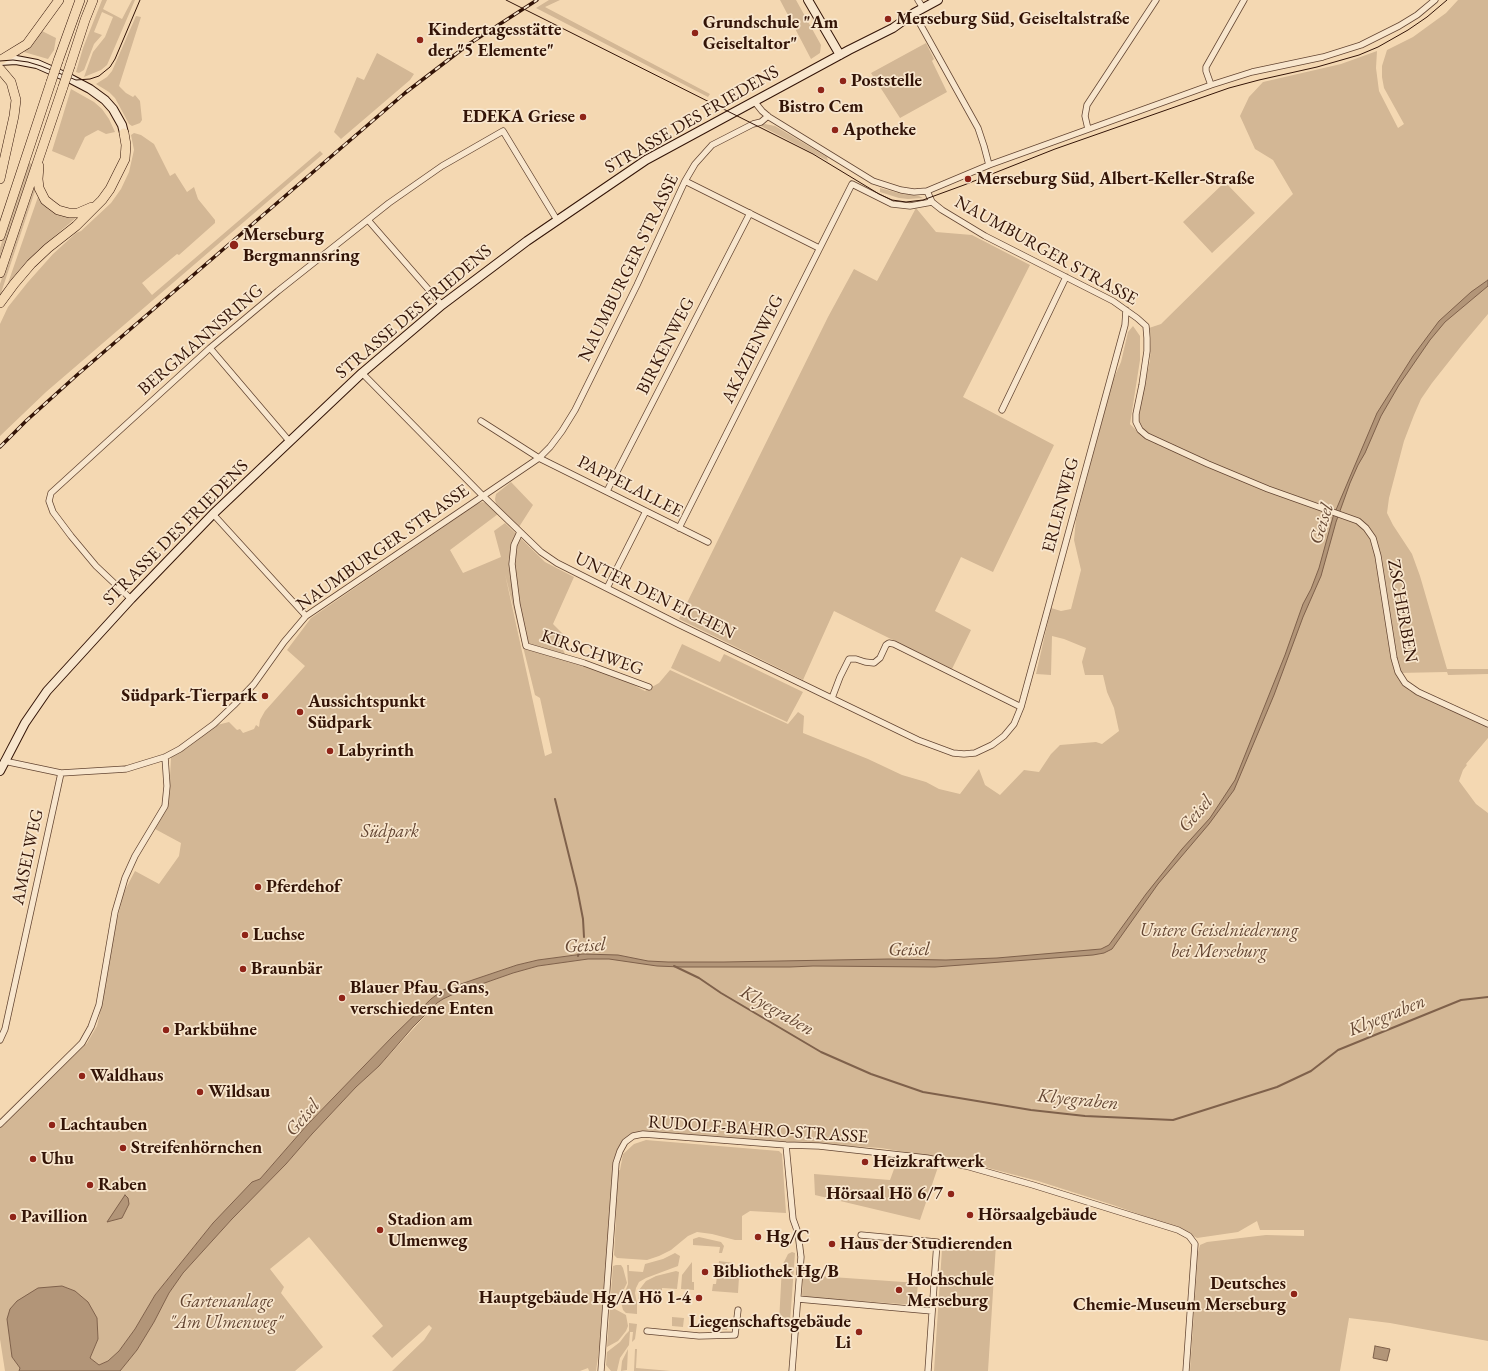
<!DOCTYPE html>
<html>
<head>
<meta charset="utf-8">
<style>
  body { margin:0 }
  canvas { display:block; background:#f4d8b2 }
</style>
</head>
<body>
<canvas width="1488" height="1371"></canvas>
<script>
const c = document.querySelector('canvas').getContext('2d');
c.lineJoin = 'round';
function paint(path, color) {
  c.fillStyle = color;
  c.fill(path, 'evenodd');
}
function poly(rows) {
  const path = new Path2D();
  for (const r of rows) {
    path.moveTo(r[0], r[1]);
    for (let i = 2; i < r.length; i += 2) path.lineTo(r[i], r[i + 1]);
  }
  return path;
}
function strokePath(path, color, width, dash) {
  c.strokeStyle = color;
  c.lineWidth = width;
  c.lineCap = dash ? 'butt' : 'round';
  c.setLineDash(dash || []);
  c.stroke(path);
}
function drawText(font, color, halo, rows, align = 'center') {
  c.font = font + ' "EB Garamond",serif';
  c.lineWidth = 3.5;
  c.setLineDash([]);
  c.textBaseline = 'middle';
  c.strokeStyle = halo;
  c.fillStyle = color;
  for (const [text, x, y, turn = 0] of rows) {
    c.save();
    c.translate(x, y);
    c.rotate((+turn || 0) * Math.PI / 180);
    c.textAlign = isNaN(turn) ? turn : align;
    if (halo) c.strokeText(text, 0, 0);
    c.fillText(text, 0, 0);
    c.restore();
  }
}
const green = poly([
  [102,0,107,0,103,9,122,19,132,0,135,0,107,65,101,70,84,77,93,52,105,37,113,17,102,12,94,32,102,35,94,44,84,70,79,73,76,72,83,48],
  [549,0,560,0,545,7,710,94,708,97,536,8],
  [780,0,796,0,821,45,820,53,811,59],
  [1458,0,1488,0,1488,314,1462,345,1432,383,1421,399,1414,415,1404,441,1389,498,1387,513,1393,525,1412,554,1420,576,1447,669,1488,669,1488,674,1448,675,1447,672,1397,673,1399,680,1410,691,1419,696,1486,725,1488,728,1488,738,1466,764,1467,765,1463,770,1459,781,1476,804,1488,813,1488,1341,1390,1323,1349,1318,1340,1371,1190,1371,1198,1252,1200,1245,1207,1242,1266,1235,1304,1236,1304,1230,1260,1230,1257,1221,1238,1232,1197,1238,1178,1228,1113,1205,1038,1181,965,1162,881,1148,640,1132,630,1135,622,1141,613,1161,601,1336,596,1371,589,1371,588,1368,580,1371,392,1371,424,1340,432,1328,429,1325,392,1358,372,1336,383,1326,309,1237,270,1269,284,1287,281,1293,323,1347,295,1371,120,1371,137,1350,154,1322,169,1293,183,1273,232,1219,286,1164,312,1134,356,1087,379,1066,437,1003,443,999,456,993,513,973,538,966,585,959,587,954,582,954,538,960,517,965,443,990,431,999,393,1036,307,1125,260,1179,252,1182,213,1223,155,1295,135,1329,119,1351,108,1361,99,1365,90,1358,98,1339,97,1318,75,1291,62,1286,10,1342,12,1357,20,1368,19,1371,5,1371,0,1339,0,1127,87,1043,97,1026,101,1009,116,924,124,892,135,871,159,884,179,856,181,843,155,829,167,809,169,798,171,757,186,749,217,725,229,722,237,730,240,729,243,733,254,729,256,725,259,727,260,720,265,711,305,666,287,650,311,618,477,504,482,502,486,503,498,514,450,550,463,573,501,557,494,531,505,523,545,562,574,577,553,624,564,635,563,650,567,658,611,673,645,691,659,683,670,670,788,724,798,712,804,716,803,733,868,759,902,775,926,782,939,789,960,794,979,769,985,785,1000,795,1024,770,1039,772,1051,754,1060,745,1096,742,1102,744,1119,731,1114,708,1107,692,1103,675,1085,675,1082,662,1086,648,1064,639,1052,636,1051,675,1036,674,1051,608,1061,611,1071,609,1081,570,1074,540,1076,519,1113,380,1121,362,1128,332,1133,326,1140,336,1140,360,1130,424,1138,432,1141,427,1138,417,1150,360,1151,338,1149,328,1161,324,1293,194,1273,160,1255,149,1240,116,1249,97,1263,82,1341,64,1377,51,1376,68,1379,91,1398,128,1404,124,1384,88,1382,77,1382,66,1387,50,1413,37,1446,13],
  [505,574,535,695,540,698,552,753,545,756],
  [136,16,141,17,119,86,126,93,133,97,135,95,140,101,142,120,140,123,132,126,129,124,115,98,109,92,96,84,107,77,112,71],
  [42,31,56,38,54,50,48,59,24,52,31,46],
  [926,43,934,59,932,61,947,92,900,118,871,73],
  [377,53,414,74,410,80,341,139,334,132,357,77,364,80],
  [71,89,94,102,102,109,109,119,115,132,106,134,98,130,85,137,74,160,52,151],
  [765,124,775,126,827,157,828,161,759,125],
  [134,133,141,135,154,144,170,176,175,173,187,192,194,187,198,199,215,220,215,223,179,255,177,254,142,283,152,295,320,151,323,154,46,392,0,436,0,324,8,307,28,282,53,254,76,233,81,231,111,203,121,189,129,172,134,150,131,135],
  [28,162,32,164,0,260,0,248],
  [34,182,36,188,0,296,0,284],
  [1225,182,1255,213,1212,253,1183,222],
  [880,188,902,194,919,196,923,198,908,199,899,198,880,192],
  [39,194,77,217,37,251,7,286],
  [916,208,936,232,972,235,1030,265,963,397,1054,445,993,572,961,557,935,611,971,630,952,669,834,611,803,680,679,619,828,317,854,269,877,281],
  [511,482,533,505,519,527,496,504,495,499,496,494],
  [682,644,720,662,724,654,803,692,787,722,671,668],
  [646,1140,779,1151,782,1154,786,1213,750,1211,742,1216,742,1240,735,1240,712,1234,697,1232,688,1236,671,1250,659,1256,647,1260,617,1258,614,1255,616,1219,616,1171,620,1170,623,1154,634,1144],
  [897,1161,938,1167,920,1220,815,1195,814,1174,890,1180],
  [699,1237,721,1242,724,1246,722,1253,719,1253,720,1247,693,1245,693,1239],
  [951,1241,996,1244,988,1371,934,1371,942,1249,951,1249],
  [792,1252,795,1253,790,1322,779,1322,782,1266,788,1254],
  [675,1253,680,1256,678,1266,646,1278,639,1282,636,1288,635,1293,637,1303,637,1314,626,1313,623,1310,621,1302,628,1284,627,1265,629,1265,629,1271,643,1272,645,1264,663,1259],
  [719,1261,734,1263,736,1272,739,1277,738,1293,712,1291,713,1284,716,1284],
  [692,1262,692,1282,694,1282,694,1290,681,1289,682,1275],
  [616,1265,621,1265,623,1268,627,1283,623,1291,615,1299,614,1304,615,1309,626,1315,628,1326,626,1331,618,1341,607,1347,613,1266],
  [676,1271,679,1272,677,1289,662,1288,662,1293,642,1292,641,1299,638,1299,639,1290,646,1281,656,1276],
  [803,1275,918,1283,916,1305,802,1297],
  [672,1317,684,1318,683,1327,672,1326],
  [716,1320,728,1321,727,1330,715,1329],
  [629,1323,637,1324,635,1339,632,1342,633,1332,630,1332,629,1345,620,1358,617,1371,611,1371,606,1365,607,1352,620,1342,626,1334,629,1331],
  [628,1349,627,1370,621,1371,622,1361],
  [635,1349,637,1349,636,1368,671,1371,634,1371]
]);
const water = poly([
  [1488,280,1488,286,1445,322,1430,340,1399,385,1381,416,1365,453,1358,465,1350,483,1336,522,1321,576,1303,617,1274,695,1234,790,1209,824,1158,884,1112,949,1104,953,1093,955,935,967,813,966,790,967,681,967,657,966,609,959,588,959,538,966,513,973,456,993,443,999,437,1003,413,1027,379,1066,356,1087,312,1134,286,1164,232,1219,183,1273,169,1293,154,1322,137,1350,120,1371,19,1371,20,1368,12,1357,7,1319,10,1309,17,1301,38,1288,62,1286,75,1291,88,1302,97,1318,98,1339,90,1358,99,1365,108,1361,119,1351,135,1329,155,1295,213,1223,252,1182,260,1179,307,1125,393,1036,431,999,443,990,517,965,538,960,583,954,618,955,648,961,668,962,724,962,889,959,946,960,997,958,1101,949,1109,945,1146,894,1182,849,1210,818,1235,780,1285,655,1303,604,1311,589,1319,568,1333,517,1377,413,1413,356,1439,321,1471,292,1488,280],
  [125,1195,128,1198,129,1204,122,1218,107,1222,125,1195],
  [1375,1346,1390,1349,1387,1361,1373,1358,1375,1346]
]);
const stream = poly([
  [555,799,577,888,583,919,584,937],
  [578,956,580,950],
  [674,966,699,978,721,993,821,1052,871,1074,923,1092,1031,1110,1085,1116,1173,1120,1277,1087,1311,1071,1338,1050,1461,1000,1488,997]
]);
const street = poly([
  [918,0,923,8],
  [914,13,978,128,984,146,989,165],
  [1211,85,1206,71,1206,67,1244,0],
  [754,101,762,111,769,117,873,181,901,190,914,192,927,191,989,165,1211,85,1252,72,1323,57,1361,45,1399,26,1417,15,1435,0],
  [1088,129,1085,116,1087,105,1156,0],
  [685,181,819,248],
  [927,191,932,202,942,210,985,236,1113,301,1137,318,1146,326,1147,338,1147,351,1142,385,1136,414,1136,422,1140,430,1147,436,1208,464,1268,489,1358,521,1366,528,1373,538,1378,556,1394,658,1398,672,1405,683,1418,692,1488,724],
  [368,220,442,305],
  [210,348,290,442],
  [362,373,482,495,541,552,557,563,678,624,918,740,953,753,964,754,975,753,992,745,1004,736,1014,724,1021,707,1125,325,1126,310],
  [1002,410,1066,277],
  [481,421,539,458,708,542],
  [607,491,750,213],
  [213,514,306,616],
  [679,528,852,184,892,204,910,206,932,202],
  [520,532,514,545,512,564,517,604,526,646,584,663,649,687],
  [607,588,646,511],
  [131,599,96,566,71,536,53,512,49,501,51,493,210,348,278,291,389,203,442,166,503,131,557,220],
  [832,698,840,677,849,659,856,659,865,662,874,663,880,658,886,645,889,643,894,644,1021,707],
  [4,761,61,773,126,769,165,757,180,749,214,724,234,705,254,684,284,642,306,616,539,458,550,447,562,431,575,410,637,285,685,181,695,164,712,145,753,124,761,122,768,116],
  [0,1040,5,1029,61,773],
  [0,1124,77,1048,82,1043,91,1027,99,1005,115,912,125,878,135,856,165,806,167,786,165,757],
  [786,1145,793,1219,798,1233,801,1257,792,1371],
  [861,1235,937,1242,928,1371],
  [798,1299,932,1311],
  [647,1331,699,1336,735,1335,738,1310],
  [601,1371,616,1163,620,1151,625,1142,633,1136,643,1134,786,1145,819,1146,927,1158,966,1166,1033,1185,1178,1230,1189,1236,1195,1244,1186,1371]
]);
const secondary = poly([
  [808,0,840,55],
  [0,61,16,60,37,64,71,79,90,89,105,100,113,109,122,125,124,133],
  [0,771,25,723,47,691,131,599,213,514,362,373,442,305,527,241,646,160,849,50,893,28,914,13,938,0]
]);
const primary = poly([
  [1,60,27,44,59,0],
  [58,61,80,0],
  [70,66,85,20,93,0],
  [0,69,11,82,16,100,14,116,0,179],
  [39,166,38,179,39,188,45,200,50,204,58,210,69,213,78,213,92,207],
  [0,236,51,82],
  [0,273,63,87],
  [0,303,14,284,31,264,48,248,76,226,102,200,110,189,125,159,126,145,124,133]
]);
const tram = poly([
  [506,0,813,154,879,194,892,200,906,202,923,200,964,185,1055,149,1229,88,1259,80,1317,67,1359,55,1378,47,1408,30,1427,17,1447,0],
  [0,61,13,60,28,62,41,66,76,80,90,79,99,76,110,67,115,59,140,0]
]);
const rail = poly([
  [0,447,26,421,77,375,405,93,469,44,537,0]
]);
const primaryBridge = poly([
  [51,82,58,61],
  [63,87,70,66]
]);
const markers = [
  [888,19,4,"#8f2418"],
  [695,33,4,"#8f2418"],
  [420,40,4,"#8f2418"],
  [843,81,4,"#8f2418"],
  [821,90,4,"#8f2418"],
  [583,117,4,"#8f2418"],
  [835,130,4,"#8f2418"],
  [968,179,4,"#8f2418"],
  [234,245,5,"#8f2418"],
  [265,696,4,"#8f2418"],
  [300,712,4,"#8f2418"],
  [330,751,4,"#8f2418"],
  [258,887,4,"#8f2418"],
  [245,935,4,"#8f2418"],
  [243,969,4,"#8f2418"],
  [342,998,4,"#8f2418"],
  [166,1030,4,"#8f2418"],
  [82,1076,4,"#8f2418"],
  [200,1092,4,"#8f2418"],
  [52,1125,4,"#8f2418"],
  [123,1148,4,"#8f2418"],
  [33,1159,4,"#8f2418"],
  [865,1162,4,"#8f2418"],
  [90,1185,4,"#8f2418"],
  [951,1194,4,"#8f2418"],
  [970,1215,4,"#8f2418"],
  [13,1217,4,"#8f2418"],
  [380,1230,4,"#8f2418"],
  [758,1237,4,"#8f2418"],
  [832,1244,4,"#8f2418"],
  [705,1272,4,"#8f2418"],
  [899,1290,4,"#8f2418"],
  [1294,1294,4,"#8f2418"],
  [699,1298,4,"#8f2418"],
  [859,1332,4,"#8f2418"]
];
const poiNames = [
  ["Merseburg Süd, Geiseltalstraße",896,19],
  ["Grundschule \"Am",703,23],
  ["Geiseltaltor\"",703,44],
  ["Kindertagesstätte",428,30],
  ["der \"5 Elemente\"",428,51],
  ["Poststelle",851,81],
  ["Bistro Cem",821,107,"center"],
  ["EDEKA Griese",575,117,"right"],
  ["Apotheke",843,130],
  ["Merseburg Süd, Albert-Keller-Straße",976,179],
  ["Merseburg",243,235],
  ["Bergmannsring",243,256],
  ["Südpark-Tierpark",257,696,"right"],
  ["Aussichtspunkt",308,702],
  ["Südpark",308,723],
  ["Labyrinth",338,751],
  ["Pferdehof",266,887],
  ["Luchse",253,935],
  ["Braunbär",251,969],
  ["Blauer Pfau, Gans,",350,988],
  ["verschiedene Enten",350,1009],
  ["Parkbühne",174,1030],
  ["Waldhaus",90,1076],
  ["Wildsau",208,1092],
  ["Lachtauben",60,1125],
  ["Streifenhörnchen",131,1148],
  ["Uhu",41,1159],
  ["Heizkraftwerk",873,1162],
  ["Raben",98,1185],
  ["Hörsaal Hö 6/7",943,1194,"right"],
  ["Hörsaalgebäude",978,1215],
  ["Pavillion",21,1217],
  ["Stadion am",388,1220],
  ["Ulmenweg",388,1241],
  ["Hg/C",766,1237],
  ["Haus der Studierenden",840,1244],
  ["Bibliothek Hg/B",713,1272],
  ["Hochschule",907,1280],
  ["Merseburg",907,1301],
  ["Deutsches",1286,1284,"right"],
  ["Chemie-Museum Merseburg",1286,1305,"right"],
  ["Hauptgebäude Hg/A Hö 1-4",691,1298,"right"],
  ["Liegenschaftsgebäude",851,1322,"right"],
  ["Li",851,1343,"right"]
];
const streetNames = [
  ["STRASSE DES FRIEDENS",692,120,-30],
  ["NAUMBURGER STRASSE",1046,251,29],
  ["NAUMBURGER STRASSE",629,268,-64],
  ["STRASSE DES FRIEDENS",414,312,-40],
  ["BERGMANNSRING",201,340,-41],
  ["BIRKENWEG",666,346,-63],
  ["AKAZIENWEG",753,349,-64],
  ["PAPPELALLEE",630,487,27],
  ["ERLENWEG",1061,505,-75],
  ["STRASSE DES FRIEDENS",176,533,-45],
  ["NAUMBURGER STRASSE",383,548,-35],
  ["UNTER DEN EICHEN",655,596,26],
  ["ZSCHERBEN",1402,611,80],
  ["KIRSCHWEG",592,653,19],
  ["AMSELWEG",28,857,-78],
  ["RUDOLF-BAHRO-STRASSE",758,1130,4]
];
const parkNames = [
  ["Südpark",390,832],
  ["Untere Geiselniederung",1219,931],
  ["bei Merseburg",1219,952],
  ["Gartenanlage",226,1302],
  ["\"Am Ulmenweg\"",226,1323]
];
const waterNames = [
  ["Geisel",1322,524,-72],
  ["Geisel",1196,814,-49],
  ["Geisel",585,946,-3],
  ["Geisel",909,950,-1],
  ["Klyegraben",777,1011,30],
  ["Klyegraben",1387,1016,-22],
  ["Klyegraben",1078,1100,6],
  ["Geisel",303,1118,-49]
];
paint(green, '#d3b795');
paint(water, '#b29578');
strokePath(water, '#7f614b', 1);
strokePath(stream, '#7f614b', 2);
strokePath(street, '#634532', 7);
strokePath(secondary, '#331407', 10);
strokePath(primary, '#331407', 10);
strokePath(street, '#f8e6cd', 5.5);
strokePath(secondary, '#f8e6cd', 8);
strokePath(primary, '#f4d8b2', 9);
strokePath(tram, '#331407', 1);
strokePath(rail, '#331407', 3.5);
strokePath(rail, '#f8e6cd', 2, [6]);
strokePath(primaryBridge, '#331407', 10, []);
strokePath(primaryBridge, '#f4d8b2', 9);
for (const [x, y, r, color] of markers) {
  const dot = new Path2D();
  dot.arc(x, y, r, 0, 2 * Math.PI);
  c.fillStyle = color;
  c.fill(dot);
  strokePath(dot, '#f8e6cd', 1.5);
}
drawText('bold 18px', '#331407', '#f8e6cd', poiNames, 'left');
drawText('18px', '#331407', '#f8e6cd', streetNames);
drawText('italic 18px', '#634532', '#f8e6cd', parkNames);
drawText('italic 19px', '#664834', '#f8e6cd', waterNames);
</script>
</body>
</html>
